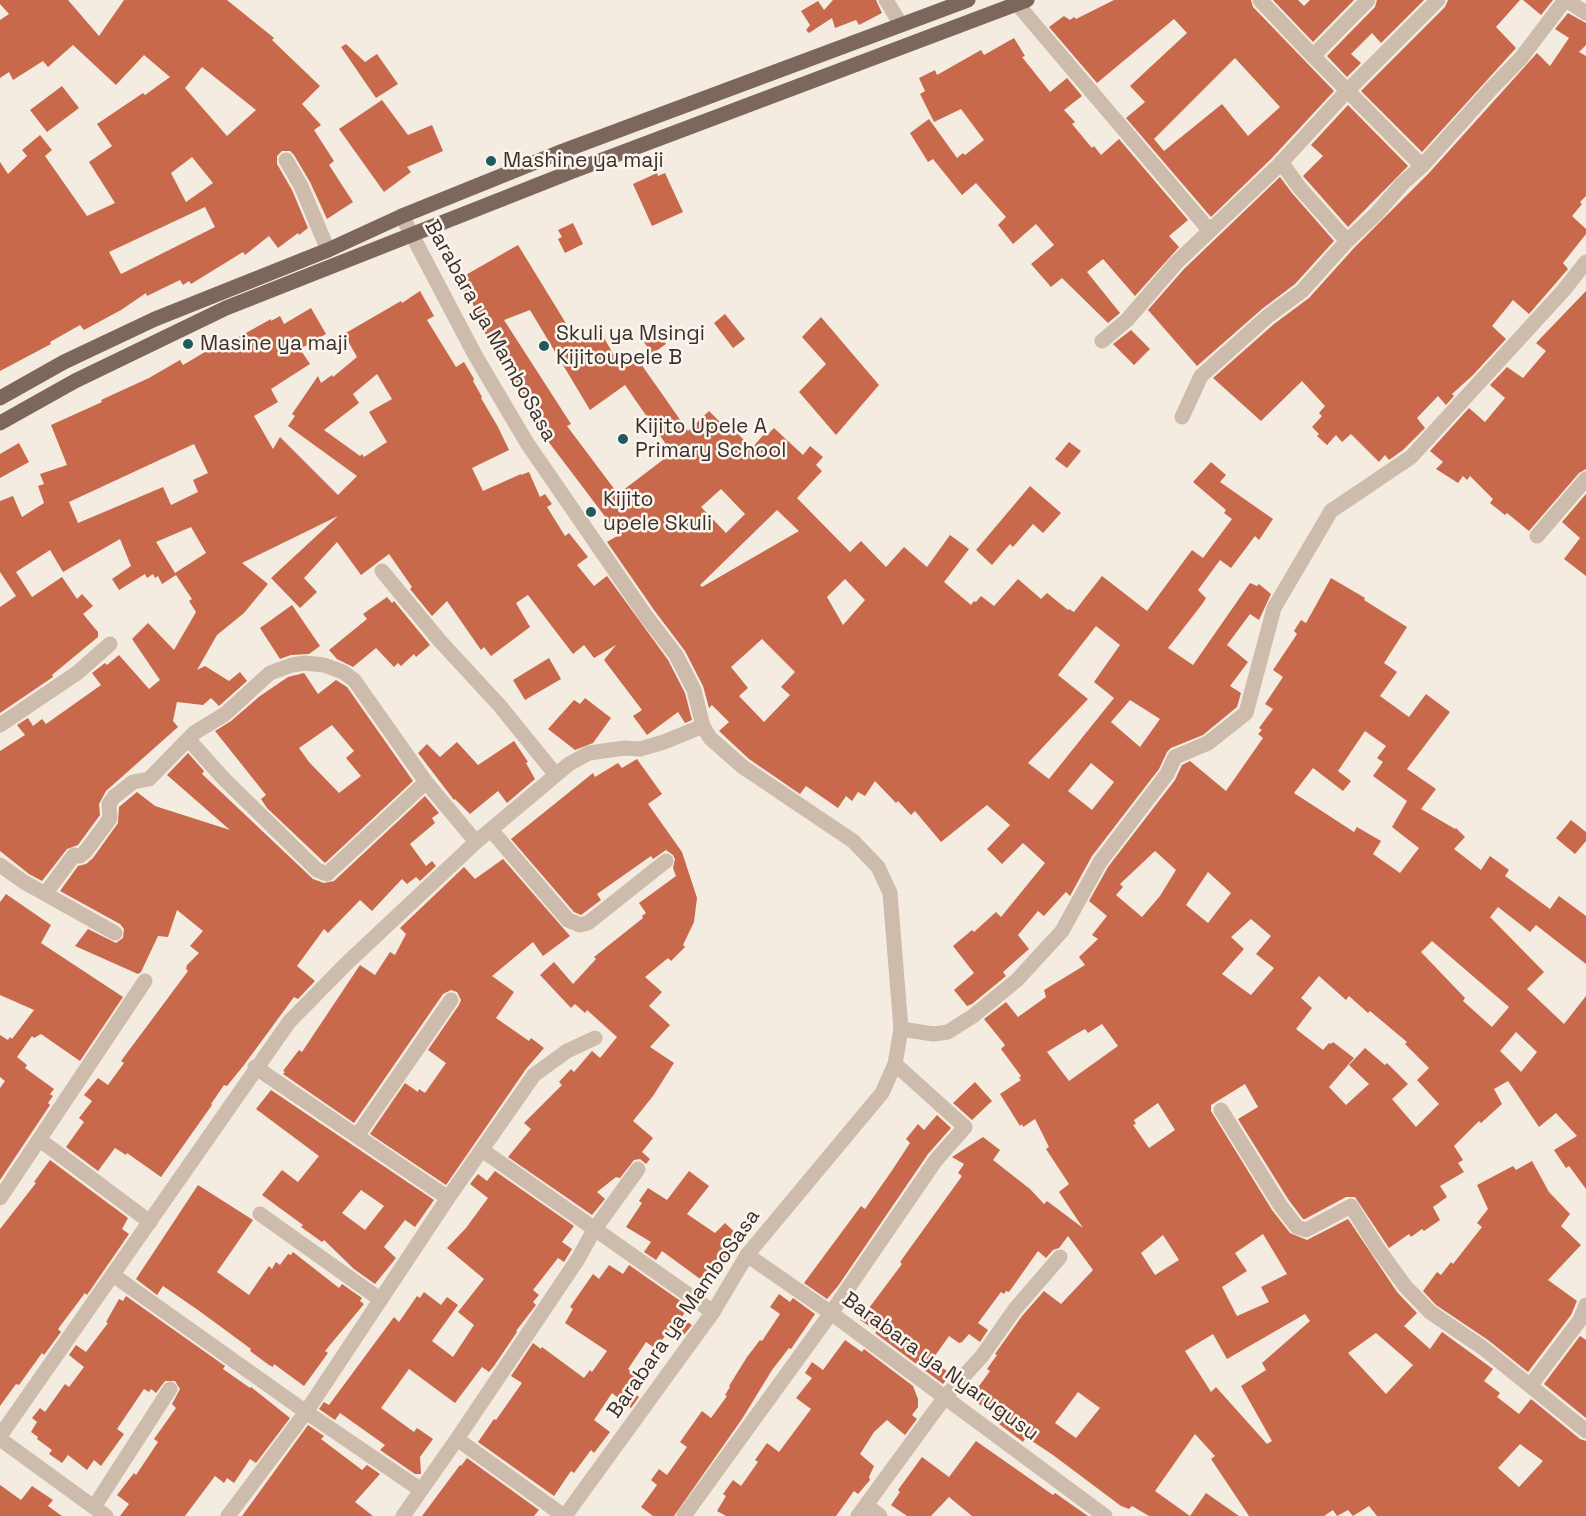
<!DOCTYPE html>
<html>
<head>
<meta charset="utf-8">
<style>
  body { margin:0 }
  canvas { display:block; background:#f4ebe1 }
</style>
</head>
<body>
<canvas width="1586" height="1516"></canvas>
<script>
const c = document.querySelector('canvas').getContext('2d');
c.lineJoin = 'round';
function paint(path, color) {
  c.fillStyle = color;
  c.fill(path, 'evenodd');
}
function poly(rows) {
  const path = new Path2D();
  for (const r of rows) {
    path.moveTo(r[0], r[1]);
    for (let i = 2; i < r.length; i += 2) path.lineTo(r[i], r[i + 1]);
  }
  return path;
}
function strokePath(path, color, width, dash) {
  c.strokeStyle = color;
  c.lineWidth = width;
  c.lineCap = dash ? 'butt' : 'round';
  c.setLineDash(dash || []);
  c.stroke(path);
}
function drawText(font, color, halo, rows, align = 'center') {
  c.font = font + ' "Space Grotesk",sans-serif';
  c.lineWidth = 5;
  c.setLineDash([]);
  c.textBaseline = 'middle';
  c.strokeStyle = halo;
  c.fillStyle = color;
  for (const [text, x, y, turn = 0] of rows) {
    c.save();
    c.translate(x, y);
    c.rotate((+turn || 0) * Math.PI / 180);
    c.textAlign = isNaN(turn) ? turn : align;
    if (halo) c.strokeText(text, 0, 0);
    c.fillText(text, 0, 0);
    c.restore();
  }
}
const building = poly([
  [0,0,68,0,99,36,124,0,227,0,274,38,272,40,320,86,302,104,321,125,314,130,334,161,329,165,353,202,327,219,310,182,294,155,290,151,282,151,277,156,277,164,292,190,308,228,299,235,298,233,278,248,269,236,245,255,243,252,191,284,189,281,183,285,180,280,147,296,146,293,121,310,84,330,80,325,50,342,51,344,0,371,0,162,8,174,27,156,22,150,40,135,52,150,45,156,87,216,115,203,89,162,112,146,97,124,143,93,145,95,170,77,144,55,116,85,73,45,48,67,43,61,13,80,9,72,0,78,0,20,9,14,0,4],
  [202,67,256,110,227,136,185,88],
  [192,157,213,183,186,202,171,173],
  [205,207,215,227,121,274,109,252],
  [833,0,876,0,882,13,859,25,856,20,835,28,832,18,809,33,806,30,810,25,801,11,818,1,824,10],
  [1114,0,1251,0,1253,7,1334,91,1271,159,1211,217,1126,118,1145,102,1130,86,1187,33,1174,19,1097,83,1049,27,1064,16,1070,20,1074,17,1076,19],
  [1235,58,1280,107,1248,136,1222,104,1164,151,1154,139],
  [1273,0,1298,0,1304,6,1310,0,1354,0,1313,42],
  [1377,0,1424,0,1381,43,1372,33,1351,54,1361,63,1347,77,1327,56,1375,7],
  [1448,0,1520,0,1496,27,1516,48,1422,152,1361,91,1445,7],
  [1523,0,1553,0,1541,15],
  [1568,13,1586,23,1586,45,1579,52,1586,56,1586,196,1580,202,1582,204,1572,216,1586,229,1586,234,1563,263,1568,269,1529,314,1513,300,1492,326,1506,339,1473,375,1452,394,1454,396,1446,405,1438,396,1417,418,1425,428,1403,450,1389,460,1385,455,1379,462,1351,434,1342,442,1336,435,1327,445,1317,436,1319,434,1312,427,1322,416,1319,413,1325,406,1302,381,1261,421,1213,378,1274,324,1309,298,1354,248,1429,173,1537,53,1550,66,1569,38,1555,29],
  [1014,38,1025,56,1022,57,1050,92,1067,78,1082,96,1064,110,1075,122,1072,124,1092,148,1094,146,1101,155,1119,139,1188,220,1169,236,1179,247,1135,296,1103,259,1087,272,1120,313,1108,323,1062,278,1051,287,1031,264,1054,245,1036,224,1013,244,998,225,1006,217,976,183,962,195,933,159,928,162,910,133,929,119,957,158,963,153,965,155,984,140,961,109,934,122,920,94,925,91,919,78,935,70,937,75,981,50,984,55],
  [346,44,365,62,377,54,398,84,376,98,341,47],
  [62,86,79,108,47,132,30,110],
  [382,100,408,135,432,125,443,151,407,167,411,172,384,192,339,129],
  [1348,105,1408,166,1348,227,1303,176,1323,156,1311,145],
  [657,173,658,176,665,173,683,212,652,226,633,184],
  [1280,177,1292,193,1334,241,1295,284,1262,309,1197,366,1148,310,1184,269],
  [573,223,583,244,565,253,558,239,562,237,558,230],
  [518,245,578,343,600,331,619,364,634,354,688,431,709,411,724,426,727,423,752,448,765,433,767,435,774,428,803,455,810,446,823,457,816,465,822,471,797,498,850,552,861,541,886,567,904,547,927,567,950,535,969,549,944,582,971,605,974,601,976,602,981,596,994,606,1018,579,1041,599,1047,593,1068,610,1069,609,1074,612,1102,576,1147,611,1192,550,1203,558,1232,519,1224,513,1226,510,1193,482,1211,462,1226,475,1220,482,1273,519,1259,540,1255,536,1231,568,1220,560,1198,590,1206,598,1203,603,1168,648,1193,665,1250,583,1257,586,1259,584,1271,594,1259,620,1250,614,1227,645,1248,662,1230,686,1241,693,1237,707,1203,735,1171,748,1167,752,1159,769,1092,856,1070,896,1066,892,1064,894,1044,916,1038,911,1018,935,1029,949,1003,972,1006,976,972,1004,967,1006,954,990,974,973,953,946,972,930,974,932,996,912,1001,917,1045,863,1023,843,1002,864,987,849,1010,825,987,805,941,842,915,811,911,815,898,801,896,803,875,781,865,796,858,792,852,801,846,796,838,808,806,786,800,794,749,759,719,731,729,722,712,705,709,708,703,686,685,651,654,610,607,542,619,535,535,424,540,420,483,330,469,294,466,296,457,280],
  [530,310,590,410,625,385,672,453,618,494,567,426,571,424,504,320],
  [721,489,745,514,726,533,701,507],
  [777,510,799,531,702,587,700,585],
  [845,579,865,600,843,625,827,597],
  [1096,626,1120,645,1094,682,1114,698,1049,779,1028,763,1088,699,1058,675],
  [762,639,795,672,781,687,790,695,764,722,739,696,748,688,731,667],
  [1130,700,1160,719,1140,747,1111,722],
  [1091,763,1114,782,1092,810,1068,791],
  [420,291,434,316,427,320,456,367,464,362,474,379,473,381,482,397,481,398,498,427,509,450,472,468,483,491,521,474,521,475,529,472,540,497,545,494,552,504,547,507,565,536,569,533,588,557,577,565,594,586,607,576,668,660,685,693,692,720,685,723,678,712,647,735,633,716,642,710,604,660,616,645,594,658,584,645,573,654,528,595,516,603,530,627,491,656,484,647,481,650,447,601,432,616,410,589,412,587,389,554,361,575,337,542,304,578,317,592,300,608,271,578,338,516,242,563,268,584,244,613,217,635,197,670,205,666,229,681,240,672,247,681,219,706,211,698,203,705,177,702,173,721,178,727,106,791,99,804,100,815,78,845,67,849,42,881,29,874,0,851,0,751,25,735,17,725,28,718,33,726,42,719,46,724,101,685,92,673,105,663,107,665,119,655,149,689,160,680,132,639,148,623,174,650,196,612,189,601,192,599,176,575,162,584,158,576,155,578,153,574,147,578,145,574,119,590,112,579,131,566,120,539,63,572,50,550,16,572,32,597,62,577,77,599,82,594,93,606,83,614,98,632,98,637,52,675,53,677,0,713,0,607,16,596,0,572,0,501,13,496,22,517,44,503,38,486,44,484,40,474,67,465,51,425,102,402,101,400,149,378,180,360,183,365,210,349,212,352,271,319,271,321,280,316,284,324,311,308,326,334,300,349,310,364,271,389,278,402,254,416,273,449,280,437,338,495,357,476,288,426,295,416,292,414,318,376,321,383,332,375,333,377,357,357,344,334,401,301,402,303],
  [377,374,392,399,369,412,387,442,364,457,362,454,360,456,324,430,359,403,353,394],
  [194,444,208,473,193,480,198,492,171,505,163,487,78,523,69,502],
  [191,527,206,553,175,573,156,542],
  [1586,291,1586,469,1579,473,1529,531,1507,513,1505,515,1490,503,1493,499,1470,476,1467,480,1463,476,1458,483,1436,469,1443,462,1430,451,1469,408,1485,422,1505,398,1490,385,1507,367,1523,378,1546,351,1536,343],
  [725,314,745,339,733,348,714,323],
  [821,317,879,385,836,435,799,392,826,364,802,337],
  [656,329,666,344,652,354,642,339],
  [1131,330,1150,349,1134,365,1113,344],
  [1069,442,1081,451,1067,468,1055,459],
  [19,443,29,462,0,478,0,454],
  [1030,486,1061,513,1043,533,1033,524,1013,547,1010,544,992,565,976,550],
  [1586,494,1586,576,1564,559,1580,538,1562,522],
  [1331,578,1365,598,1364,600,1407,627,1384,663,1397,672,1380,696,1409,717,1426,694,1450,712,1407,769,1436,789,1421,809,1455,829,1456,828,1465,837,1454,849,1481,870,1490,856,1509,870,1505,876,1550,909,1559,896,1586,916,1586,964,1536,925,1530,932,1498,907,1490,917,1544,972,1527,989,1564,1024,1586,996,1586,1189,1569,1166,1566,1168,1554,1150,1577,1136,1556,1113,1539,1127,1508,1081,1494,1089,1502,1104,1481,1123,1479,1121,1454,1146,1463,1160,1458,1163,1464,1172,1440,1186,1447,1197,1433,1207,1440,1220,1424,1231,1422,1229,1411,1237,1409,1234,1389,1248,1355,1197,1346,1197,1305,1219,1303,1219,1288,1199,1238,1119,1258,1107,1245,1084,1211,1105,1211,1111,1272,1210,1290,1233,1307,1240,1348,1219,1397,1292,1417,1313,1404,1326,1430,1349,1442,1332,1493,1369,1484,1381,1500,1393,1497,1397,1519,1414,1531,1399,1580,1439,1586,1441,1586,1516,1377,1516,1369,1506,1353,1516,1348,1510,1337,1516,1333,1510,1324,1516,1249,1516,1211,1459,1215,1456,1195,1434,1155,1491,1190,1516,1206,1493,1239,1516,1149,1516,1132,1506,1129,1509,1121,1506,1053,1455,1026,1437,1023,1442,999,1424,1002,1421,972,1399,976,1394,974,1393,990,1371,987,1369,997,1355,995,1354,1022,1316,1044,1291,1061,1304,1093,1270,1068,1236,1059,1248,1053,1250,1046,1258,1038,1251,1009,1292,1006,1291,1004,1294,1001,1292,978,1323,988,1330,980,1342,969,1334,962,1342,959,1343,949,1336,932,1360,951,1374,943,1384,875,1333,877,1331,860,1320,902,1264,900,1262,962,1176,958,1173,964,1164,952,1157,983,1137,1000,1150,993,1160,1030,1189,1044,1204,1047,1201,1083,1228,1059,1192,1069,1184,1046,1149,1049,1147,1035,1119,1023,1127,1022,1124,1020,1126,1000,1094,1021,1080,1019,1078,1021,1076,1001,1049,1005,1045,984,1019,1006,1002,1018,1017,1046,997,1044,990,1085,965,1079,957,1098,939,1092,935,1107,916,1089,901,1108,867,1175,780,1182,765,1190,761,1226,791,1263,738,1258,734,1262,730,1259,728,1273,709,1265,704,1283,677,1273,670,1297,634,1294,631,1301,620,1306,623],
  [1365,731,1386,746,1377,758,1383,762,1373,776,1407,801,1392,827,1419,848,1400,873,1373,854,1381,841,1357,827,1354,832,1294,793,1313,768,1343,791,1351,781,1338,771],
  [1155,851,1176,870,1160,896,1142,917,1116,895,1123,887,1120,884],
  [1208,872,1231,893,1208,923,1186,905],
  [1251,919,1271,936,1256,954,1274,968,1251,995,1222,974,1244,949,1231,937],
  [1432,941,1509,1007,1492,1027,1463,1001,1465,998,1421,952],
  [1319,976,1346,1000,1349,996,1368,1013,1370,1011,1407,1042,1405,1044,1429,1068,1417,1080,1439,1104,1416,1127,1392,1099,1408,1084,1387,1063,1385,1065,1365,1048,1349,1065,1369,1084,1346,1105,1329,1087,1354,1058,1333,1042,1331,1044,1329,1043,1323,1050,1296,1029,1312,1008,1301,998],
  [1102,1024,1118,1046,1069,1081,1047,1052,1076,1034,1085,1029,1088,1033],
  [1516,1032,1537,1052,1521,1072,1500,1051],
  [1158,1103,1175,1130,1149,1148,1133,1125,1136,1124,1134,1120],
  [1263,1234,1287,1274,1261,1287,1269,1302,1237,1316,1222,1287,1247,1271,1235,1253],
  [1163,1235,1179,1260,1155,1275,1141,1253],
  [1305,1314,1310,1321,1262,1363,1266,1370,1241,1386,1272,1441,1267,1444,1216,1387,1211,1392,1185,1351,1213,1334,1227,1359],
  [1376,1333,1413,1365,1386,1394,1348,1353],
  [1078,1392,1100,1408,1076,1438,1055,1423],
  [1520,1444,1543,1461,1519,1487,1498,1468],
  [387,597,392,603,394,601,430,645,416,657,414,654,401,666,398,663,394,667,376,648,353,667,337,659,329,650,367,619,363,614],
  [292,605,320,646,309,654,291,655,280,659,260,628],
  [549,658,561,679,525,700,513,680],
  [304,673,318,694,336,680,347,687,413,781,325,863,267,808,261,799,266,795,215,731,231,721,260,696,288,677],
  [332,725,354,751,346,758,361,776,339,793,309,762,299,748],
  [585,698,611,718,593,743,575,750,548,729,574,700,580,704],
  [514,741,528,762,526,763,535,779,507,803,498,791,470,814,455,799,454,800,418,753,427,744,440,757,457,742,478,765],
  [188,753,204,771,202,774,313,879,324,883,334,881,425,796,439,813,432,818,435,823,410,844,426,866,432,861,436,866,420,881,416,877,407,884,402,879,372,911,360,900,328,933,324,929,297,966,315,981,298,999,294,997,244,1065,227,1086,224,1085,211,1104,212,1105,161,1177,127,1153,126,1155,115,1148,98,1171,66,1147,84,1122,79,1118,92,1101,84,1095,98,1078,108,1085,124,1063,121,1061,188,971,186,969,187,965,199,953,190,946,203,931,177,910,168,937,158,936,141,972,138,974,75,946,88,929,116,943,123,938,124,929,120,924,60,891,78,866,86,864,93,858,118,823,119,807,137,792,155,806,230,830,167,775],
  [637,759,662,794,648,804,682,852,697,898,694,922,683,945,685,947,671,961,668,958,645,977,662,992,649,1006,670,1025,650,1047,674,1063,653,1096,633,1121,653,1138,642,1152,650,1159,646,1164,640,1159,634,1160,620,1178,616,1177,597,1192,605,1199,592,1215,508,1157,531,1129,524,1123,562,1085,559,1082,571,1069,574,1072,592,1051,600,1058,617,1037,587,1010,585,1013,575,1004,571,1008,540,975,554,962,573,984,596,959,594,957,643,918,642,916,646,913,639,903,676,876,673,868,675,859,673,855,666,850,653,859,651,856,597,894,601,900,581,915,574,912,511,839,593,773,595,777,618,763,622,768],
  [1571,820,1586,832,1586,841,1575,854,1556,838],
  [503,859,570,936,543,956,533,942,492,976,514,992,496,1018,529,1041,531,1038,544,1048,526,1069,446,1185,370,1134,405,1083,418,1092,419,1089,425,1093,446,1063,428,1050,459,1005,461,1000,457,992,451,990,443,994,354,1123,283,1074,285,1072,283,1071,299,1050,302,1052,360,965,375,975,390,952,395,955,406,934,400,928,464,867,475,879],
  [6,894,51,925,41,943,123,997,80,1061,41,1034,34,1038,32,1036,17,1057,27,1065,25,1068,54,1089,50,1094,53,1096,48,1103,50,1105,0,1180,0,1088,5,1081,0,1077,0,1035,8,1040,10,1037,12,1039,34,1010,0,995,0,902],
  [975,1082,992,1101,972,1120,953,1103],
  [271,1090,434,1200,415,1227,405,1220,384,1247,396,1258,375,1284,354,1269,324,1240,322,1242,301,1227,303,1225,262,1195,282,1170,298,1182,319,1156,256,1109],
  [361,1190,384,1206,365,1230,342,1213],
  [937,1115,951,1128,928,1154,838,1286,827,1299,804,1283,861,1206,865,1209,891,1172,910,1143,906,1139,918,1124,924,1130],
  [50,1160,128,1218,122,1229,129,1234,87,1295,85,1293,58,1329,61,1332,44,1355,42,1353,19,1385,16,1384,0,1406,0,1229,36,1183,34,1182],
  [1532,1161,1549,1192,1570,1214,1561,1226,1581,1245,1548,1280,1577,1301,1571,1315,1528,1372,1488,1340,1436,1305,1423,1291,1437,1272,1441,1275,1451,1262,1453,1264,1482,1227,1477,1223,1488,1209,1477,1185,1513,1166,1516,1170],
  [495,1171,574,1226,562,1242,572,1249,564,1262,558,1258,533,1290,539,1295,533,1302,536,1305,516,1331,517,1332,494,1366,489,1372,482,1367,455,1403,409,1369,381,1408,414,1432,417,1428,433,1439,420,1457,421,1474,415,1474,380,1450,385,1445,340,1413,335,1420,319,1409,324,1402,329,1405,394,1317,399,1322,417,1296,420,1298,424,1292,441,1305,447,1297,458,1305,432,1341,453,1357,474,1325,458,1312,484,1279,447,1248,466,1228,488,1198,470,1184,478,1174,487,1181],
  [689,1171,709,1186,687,1214,715,1233,725,1223,740,1237,724,1253,727,1255,707,1284,662,1251,656,1260,644,1252,651,1242,626,1227,642,1203,639,1201,648,1188,667,1200],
  [198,1185,253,1220,217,1272,249,1295,269,1266,272,1269,276,1262,280,1265,288,1254,291,1255,293,1252,339,1288,342,1284,362,1298,360,1301,364,1304,325,1351,328,1353,304,1386,274,1364,273,1367,269,1365,250,1351,251,1349,198,1310,163,1286,157,1295,136,1279],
  [609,1265,623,1274,629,1265,689,1307,681,1318,692,1325,683,1336,671,1327,656,1349,646,1342,628,1369,640,1378,631,1391,639,1397,631,1408,612,1393,594,1420,610,1432,594,1453,591,1450,574,1473,571,1471,554,1496,478,1442,494,1419,496,1420,522,1383,511,1376,533,1343,541,1349,542,1347,584,1378,590,1370,592,1372,607,1351,565,1323,573,1309,570,1307,593,1274,599,1279],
  [779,1294,790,1302,793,1298,815,1314,791,1349,789,1348,772,1370,742,1419,674,1516,653,1516,641,1507,657,1485,651,1480,659,1469,667,1475,687,1447,680,1442,702,1411,711,1418,727,1396,725,1395,730,1387,729,1386,747,1357,760,1340,762,1341,780,1314,770,1307],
  [126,1296,225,1366,223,1369,250,1388,251,1387,290,1418,256,1463,250,1459,234,1483,227,1478,224,1483,215,1476,185,1516,120,1516,129,1504,117,1495,134,1473,136,1475,158,1442,154,1439,176,1408,172,1404,180,1389,175,1381,165,1381,156,1393,151,1389,149,1392,144,1389,117,1429,124,1434,101,1466,94,1460,87,1470,68,1455,62,1463,49,1454,52,1450,37,1439,38,1437,31,1432,37,1422,32,1418,40,1408,45,1412,65,1384,69,1387,84,1367,69,1355,76,1345,86,1352,108,1323,106,1322,119,1299,123,1301],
  [1580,1336,1586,1340,1586,1418,1544,1384],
  [845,1340,862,1352,864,1349,913,1386,918,1399,918,1407,912,1415,917,1419,905,1435,887,1420,874,1432,860,1454,874,1466,869,1477,870,1480,858,1494,854,1491,836,1516,726,1516,717,1511,726,1496,723,1494,733,1480,741,1486,758,1462,755,1460,767,1443,779,1452,811,1409,796,1398,812,1378,805,1373,812,1362,823,1370],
  [308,1425,324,1436,321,1439,362,1470,367,1465,380,1474,355,1502,373,1516,242,1516],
  [976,1441,1053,1495,1055,1493,1088,1516,972,1516,949,1497,931,1516,907,1516,891,1505,900,1492,898,1490,922,1457,949,1477],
  [467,1458,539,1510,534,1516,422,1516,460,1465,461,1466],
  [0,1485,21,1500,32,1486,53,1500,48,1506,62,1516,0,1516]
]);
const minor = poly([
  [886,0,901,25],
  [1260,0,1313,56,1368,0],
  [1566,0,1586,13],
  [1017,4,1210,231],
  [1313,56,1422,166],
  [286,160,301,186,328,250],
  [1281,162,1299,187,1347,241],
  [1102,341,1127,320,1177,262,1278,166,1347,91,1438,0],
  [1182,417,1201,376,1268,316,1302,291,1347,241,1376,214,1402,184,1422,166,1491,89,1521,58,1565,0],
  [1537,536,1586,479],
  [382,571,440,641,500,706,556,775],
  [0,725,77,673,110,644],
  [189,740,224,779,317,870,327,874,426,782],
  [491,830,568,920,580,925,588,923,666,861],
  [0,865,24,882,115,933],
  [45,894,74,855,80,856,85,852,106,824,110,818,109,804,114,797,133,782,149,779,194,733,225,714,270,673,292,665,305,663,324,665,343,672,354,680,426,782,476,842],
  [901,1029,933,1034,948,1032,973,1016,1017,980,1062,931,1100,862,1167,774,1175,757,1208,743,1246,713,1274,608,1331,511,1411,457,1563,291,1586,262],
  [255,1067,448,1198],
  [1221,1110,1280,1205,1297,1227,1306,1230,1351,1206,1376,1246,1405,1286,1430,1312,1483,1348,1586,1431],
  [357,1136,451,1000],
  [40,1140,150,1222],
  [482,1150,713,1312],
  [0,1198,145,981],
  [260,1214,381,1300],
  [747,1255,831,1313,1105,1516],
  [113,1275,306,1412,421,1490],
  [1530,1386,1580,1320,1586,1305],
  [0,1436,289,1022,347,963,476,842,569,764,589,753,625,748,640,749,664,742,703,726],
  [0,1439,106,1516],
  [457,1439,564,1516],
  [866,1505,880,1516],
  [94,1507,170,1389],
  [228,1516,306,1412,448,1198,534,1075,567,1051,595,1038],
  [403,1516,457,1439,578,1259,594,1230,638,1169],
  [684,1516,831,1313,936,1160,965,1127,895,1064],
  [858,1516,945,1397,982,1356,1015,1309,1060,1257]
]);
const tertiary = poly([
  [402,216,475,355,527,443,646,616,676,655,694,690,703,726,710,738,743,767,853,841,878,867,890,893,901,1029,895,1064,882,1093,747,1255,713,1312,565,1516]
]);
const primary = poly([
  [0,398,64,362,155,319,328,250,402,216,563,151,968,0],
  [0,423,75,381,226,308,573,171,1027,0]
]);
const markers = [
  [491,161,6,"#1f5a5e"],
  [188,344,6,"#1f5a5e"],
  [544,346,6,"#1f5a5e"],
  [623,439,6,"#1f5a5e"],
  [591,512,6,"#1f5a5e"]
];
const poiNames = [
  ["Mashine ya maji",503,161],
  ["Skuli ya Msingi",556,334],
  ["Kijitoupele B",556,358],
  ["Masine ya maji",200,344],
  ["Kijito Upele A",635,427],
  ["Primary School",635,451],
  ["Kijito",603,500],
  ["upele Skuli",603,524]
];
const streetNames = [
  ["Barabara ya MamboSasa",490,331,61],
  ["Barabara ya MamboSasa",684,1314,-55],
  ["Barabara ya Nyarugusu",940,1367,36]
];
paint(building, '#c8694b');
strokePath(minor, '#cdbbac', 15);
strokePath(tertiary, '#cdbbac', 15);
strokePath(primary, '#7d675c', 15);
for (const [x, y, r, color] of markers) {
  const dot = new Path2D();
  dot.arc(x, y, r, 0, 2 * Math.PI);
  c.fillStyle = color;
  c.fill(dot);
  strokePath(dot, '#fbf5ee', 2);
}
drawText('21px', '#3b302b', '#fbf5ee', poiNames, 'left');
drawText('21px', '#3b302b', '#fbf5ee', streetNames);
</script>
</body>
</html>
